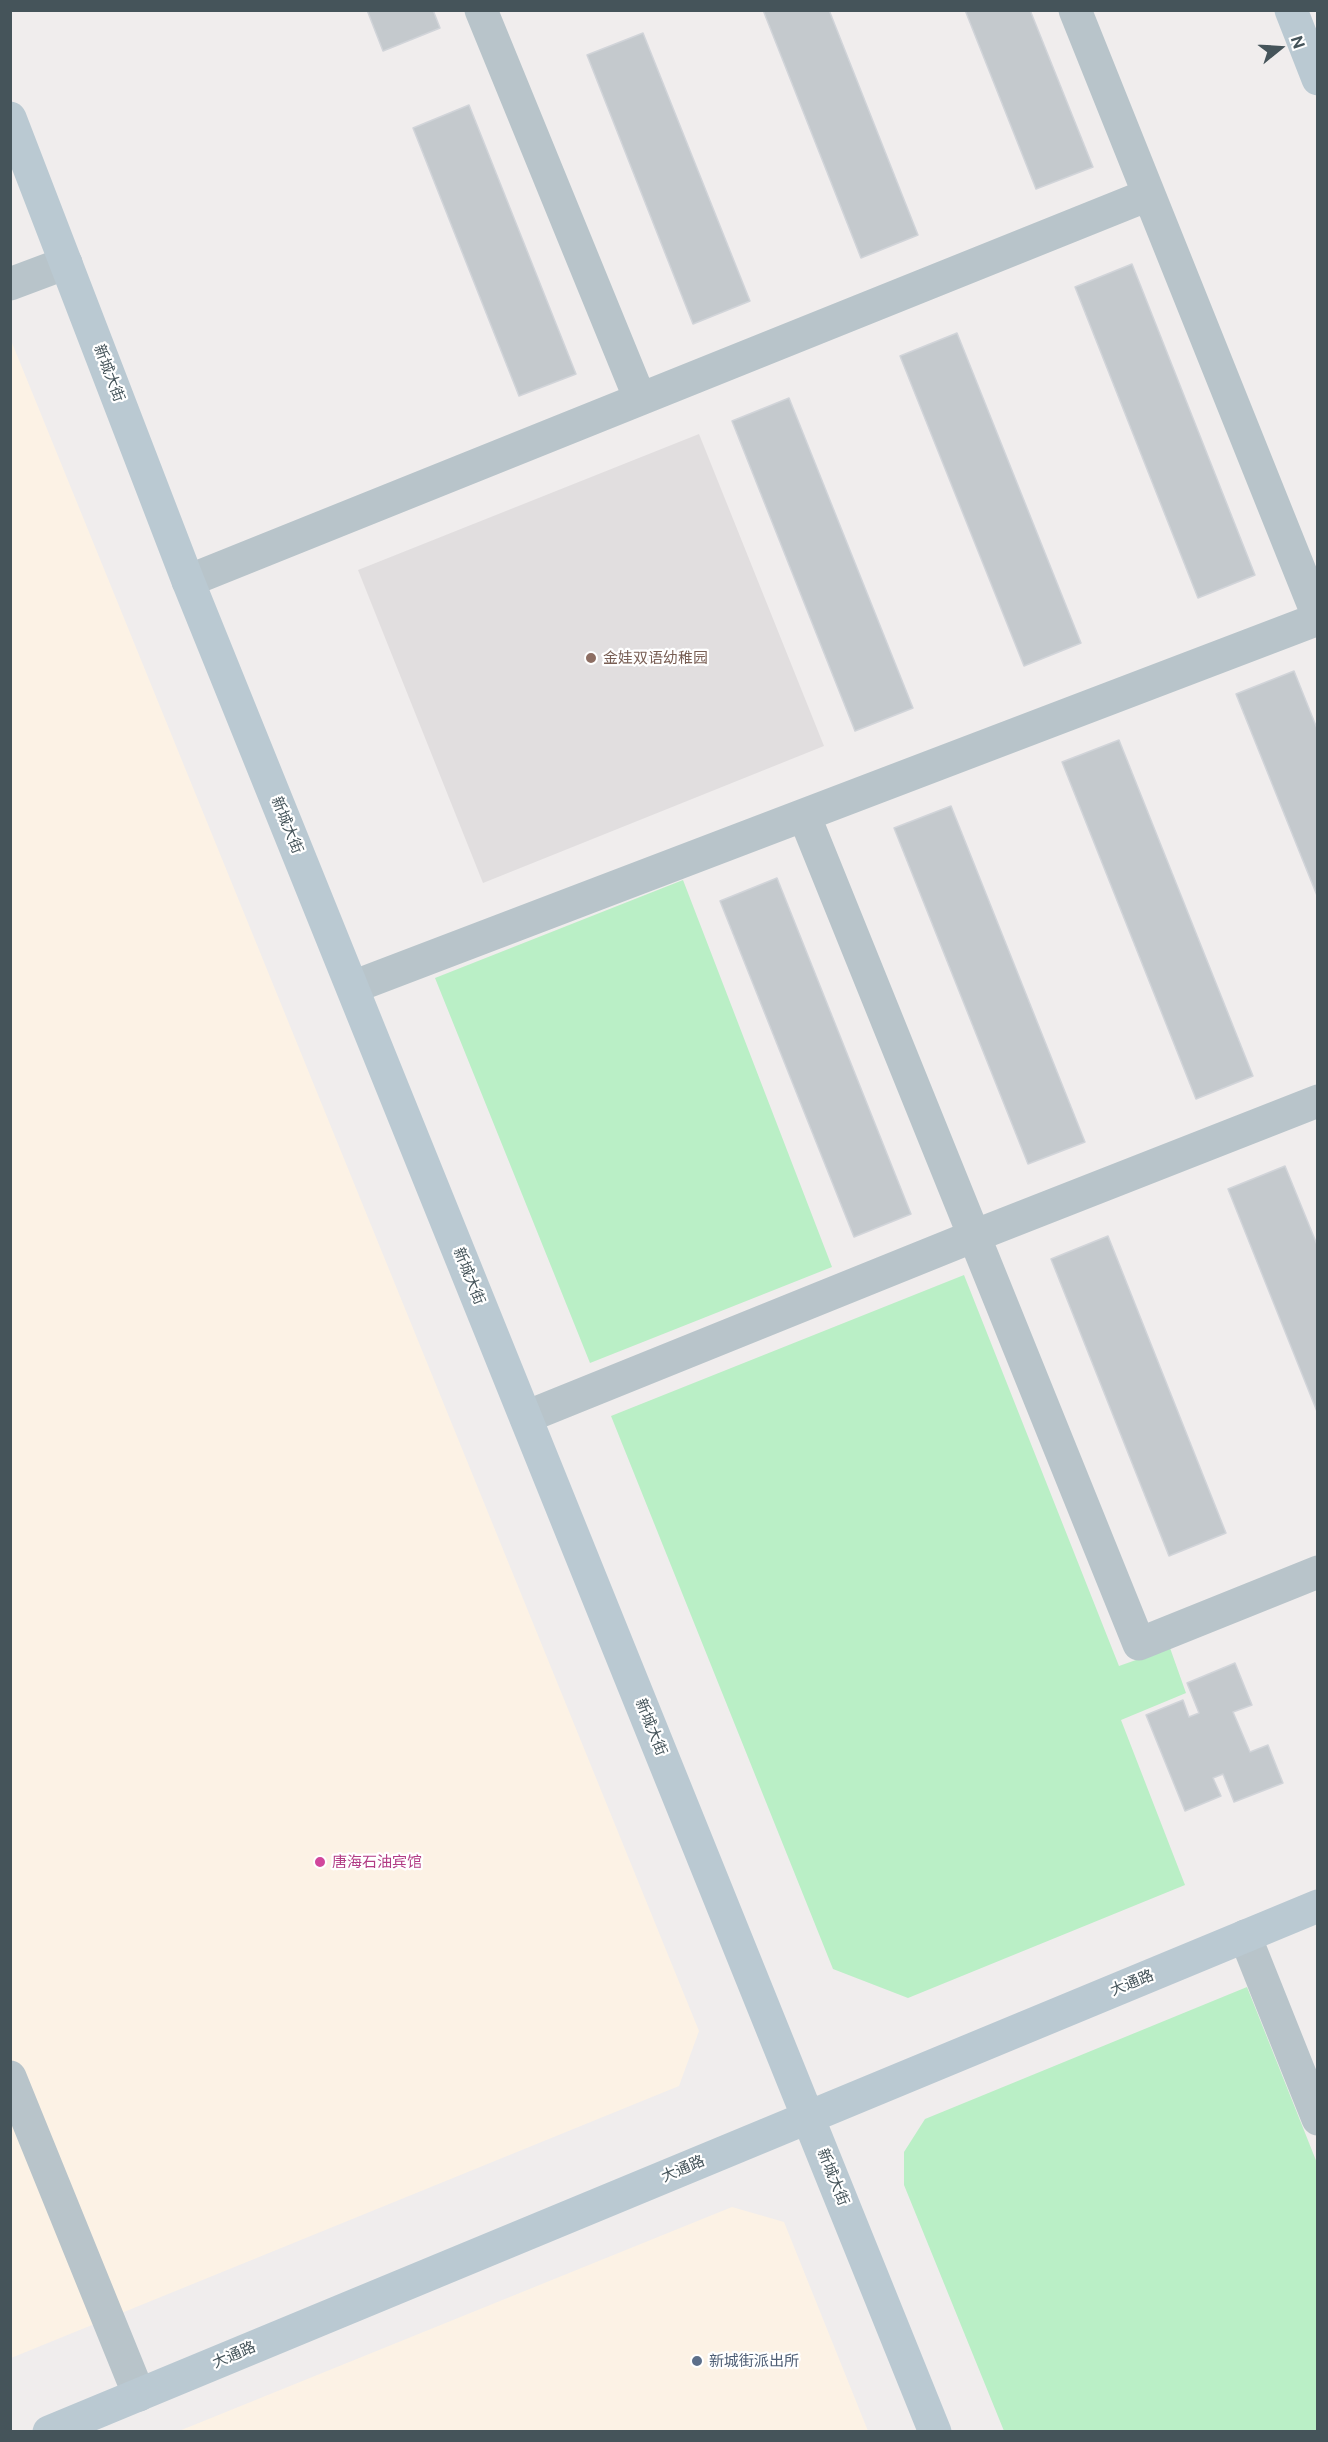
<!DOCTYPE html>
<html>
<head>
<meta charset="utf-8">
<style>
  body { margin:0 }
  #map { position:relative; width:1328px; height:2442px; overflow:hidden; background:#f0eded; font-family:"Public Sans",sans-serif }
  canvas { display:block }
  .frame { position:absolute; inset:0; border:12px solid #45545a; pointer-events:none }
  .north { position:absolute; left:1250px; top:18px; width:60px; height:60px; -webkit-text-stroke:4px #fff; paint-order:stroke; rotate:72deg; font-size:16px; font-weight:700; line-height:24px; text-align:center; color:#45545a }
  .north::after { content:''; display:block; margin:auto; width:21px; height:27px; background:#45545a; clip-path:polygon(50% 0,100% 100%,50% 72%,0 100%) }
</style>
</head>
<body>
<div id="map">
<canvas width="1328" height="2442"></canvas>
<div class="frame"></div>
<div class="north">N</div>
</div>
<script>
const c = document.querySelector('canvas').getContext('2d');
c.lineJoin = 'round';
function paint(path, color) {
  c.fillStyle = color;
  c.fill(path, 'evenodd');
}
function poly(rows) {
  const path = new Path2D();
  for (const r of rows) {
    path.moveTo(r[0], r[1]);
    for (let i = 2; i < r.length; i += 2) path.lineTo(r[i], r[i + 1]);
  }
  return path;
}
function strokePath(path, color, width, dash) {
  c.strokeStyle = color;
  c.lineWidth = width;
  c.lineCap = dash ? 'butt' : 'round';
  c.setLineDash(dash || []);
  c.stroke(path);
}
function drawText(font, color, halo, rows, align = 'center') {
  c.font = font + ' "Public Sans","Noto Sans SC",sans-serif';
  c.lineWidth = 4.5;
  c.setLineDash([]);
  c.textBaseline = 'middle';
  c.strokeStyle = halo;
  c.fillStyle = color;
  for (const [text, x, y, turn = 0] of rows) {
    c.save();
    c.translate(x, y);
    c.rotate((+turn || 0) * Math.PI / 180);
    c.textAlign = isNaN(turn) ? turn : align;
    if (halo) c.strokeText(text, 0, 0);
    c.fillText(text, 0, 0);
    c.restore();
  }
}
const commercial = poly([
  [10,338,699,2031,679,2086,11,2358],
  [732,2207,784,2222,868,2431,179,2431]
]);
const education = poly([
  [699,434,824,746,483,883,358,570]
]);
const green = poly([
  [683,880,832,1267,590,1363,435,978],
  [964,1275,1119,1666,1170,1648,1186,1693,1121,1720,1185,1885,908,1998,833,1969,611,1416],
  [1247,1987,1317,2163,1317,2431,1004,2431,904,2185,904,2152,925,2119]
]);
const building = poly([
  [367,10,433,10,440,28,383,51,367,10],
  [763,10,829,10,918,235,861,258,763,10],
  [965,10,1030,10,1093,167,1036,189,965,10],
  [643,33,750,301,693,324,587,55,643,33],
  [469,105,576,374,519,396,413,128,469,105],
  [1132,264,1255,575,1198,598,1075,287,1132,264],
  [957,333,1081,643,1024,666,900,356,957,333],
  [789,398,913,708,855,731,732,421,789,398],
  [1294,671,1318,731,1318,898,1236,694,1294,671],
  [1119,740,1253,1076,1196,1099,1062,762,1119,740],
  [951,806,1085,1142,1028,1164,894,828,951,806],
  [777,878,911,1214,854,1237,720,901,777,878],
  [1285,1166,1318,1247,1318,1414,1228,1189,1285,1166],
  [1108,1236,1226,1533,1169,1556,1051,1259,1108,1236],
  [1235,1663,1252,1705,1233,1712,1250,1752,1268,1745,1283,1783,1234,1802,1223,1774,1213,1778,1221,1796,1185,1811,1146,1715,1183,1700,1189,1717,1199,1713,1187,1683,1235,1663]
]);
const street = poly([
  [481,10,640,399],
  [1075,10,1318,616],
  [10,284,66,263],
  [188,581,1148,195],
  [804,815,1139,1644,1318,1572],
  [353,987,1318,619],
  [526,1417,974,1236,1318,1101],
  [1245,1936,1318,2119],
  [10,2077,139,2395]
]);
const secondary = poly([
  [1291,10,1318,79],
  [10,118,188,581,935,2432],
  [49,2432,1318,1906]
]);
const markers = [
  [591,658,6,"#8d6e63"],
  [320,1862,6,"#d1479c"],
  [697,2361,6,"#5c6f8a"]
];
const streetNames = [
  ["新城大街",109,373,69],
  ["新城大街",287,825,68],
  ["新城大街",469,1276,68],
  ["新城大街",651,1727,68],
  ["大通路",1132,1983,-22],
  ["大通路",683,2169,-23],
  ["新城大街",833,2177,68],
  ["大通路",234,2355,-23]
];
const educationNames = [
  ["金娃双语幼稚园",603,658]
];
const hotelNames = [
  ["唐海石油宾馆",332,1862]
];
const serviceNames = [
  ["新城街派出所",709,2361]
];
paint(commercial, '#fcf2e5');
paint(education, '#e1dedf');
paint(green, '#baefc6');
paint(building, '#c4c9cd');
strokePath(building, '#d1d4d9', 1.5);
strokePath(street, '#b8c4ca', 33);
strokePath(secondary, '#bac9d2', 33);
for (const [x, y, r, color] of markers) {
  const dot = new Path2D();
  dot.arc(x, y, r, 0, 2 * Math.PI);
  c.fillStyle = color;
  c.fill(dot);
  strokePath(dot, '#fff', 2);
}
drawText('15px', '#45545a', '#fff', streetNames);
drawText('15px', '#785e54', '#fff', educationNames, 'left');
drawText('15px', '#b23c85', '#fff', hotelNames, 'left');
drawText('15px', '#4e5e75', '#fff', serviceNames, 'left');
</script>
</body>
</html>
